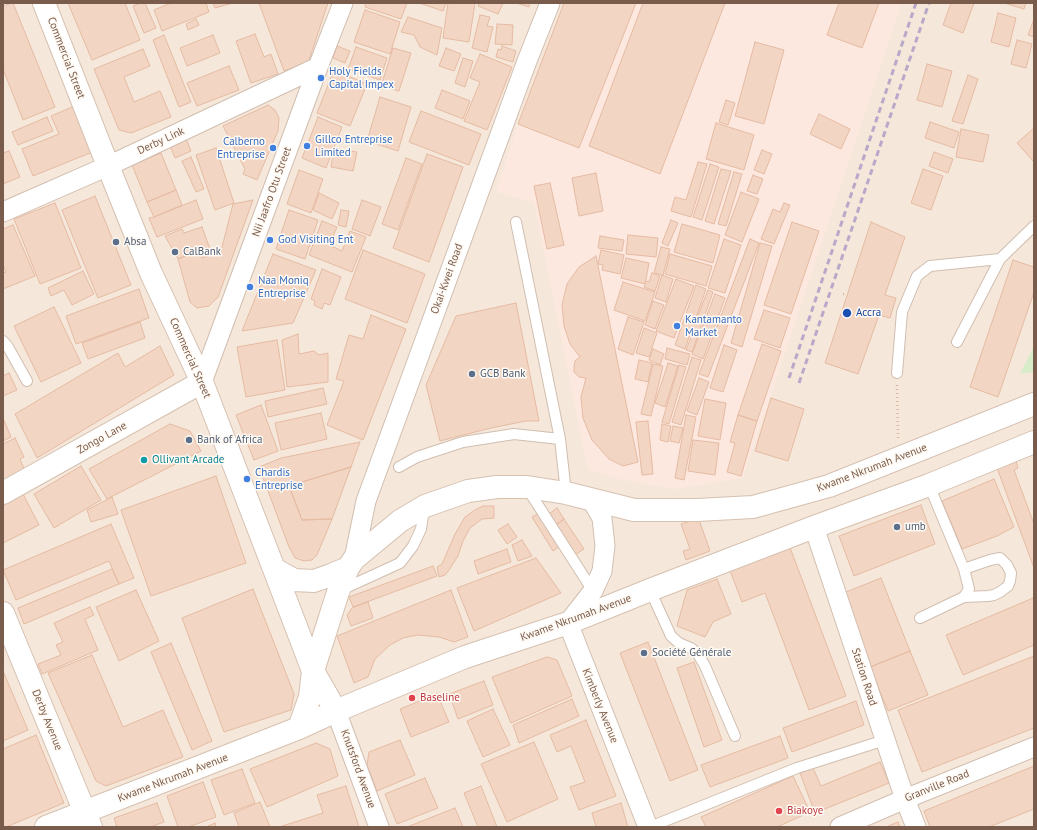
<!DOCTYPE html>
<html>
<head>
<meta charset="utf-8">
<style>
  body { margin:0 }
  #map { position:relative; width:1037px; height:830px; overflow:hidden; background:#fdf6ec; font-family:"PT Sans",sans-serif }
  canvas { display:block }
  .frame { position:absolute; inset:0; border:4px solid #7a5c4d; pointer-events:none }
</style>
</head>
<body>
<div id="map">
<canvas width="1037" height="830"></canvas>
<div class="frame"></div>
</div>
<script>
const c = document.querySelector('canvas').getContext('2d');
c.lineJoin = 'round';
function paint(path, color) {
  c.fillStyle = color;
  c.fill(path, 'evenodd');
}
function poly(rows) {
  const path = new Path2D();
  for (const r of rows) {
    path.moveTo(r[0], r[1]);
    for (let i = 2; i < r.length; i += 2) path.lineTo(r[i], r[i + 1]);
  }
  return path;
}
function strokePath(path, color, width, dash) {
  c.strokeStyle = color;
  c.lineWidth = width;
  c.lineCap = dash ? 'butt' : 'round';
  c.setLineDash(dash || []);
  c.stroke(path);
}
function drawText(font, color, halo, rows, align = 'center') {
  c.font = font + ' "PT Sans",sans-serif';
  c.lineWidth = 3;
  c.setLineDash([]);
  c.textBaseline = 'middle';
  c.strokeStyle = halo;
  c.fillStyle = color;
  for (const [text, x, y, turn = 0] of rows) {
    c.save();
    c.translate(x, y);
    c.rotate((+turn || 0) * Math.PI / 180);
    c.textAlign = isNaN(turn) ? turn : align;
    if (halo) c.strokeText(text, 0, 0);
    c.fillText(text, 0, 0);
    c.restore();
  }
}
const residential = poly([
  [3,3,1034,3,1034,827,3,827]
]);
const commercial = poly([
  [564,3,902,3,743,478,675,489,624,480,588,470,534,202,496,192,518,124]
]);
const green = poly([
  [1034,346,1034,372,1020,374]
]);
const building = poly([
  [12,3,13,3,55,107,23,120,3,69,3,6,12,3],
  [68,3,125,3,140,40,92,60,68,3],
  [140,3,145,3,156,28,144,33,133,6,140,3],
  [171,3,206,3,209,12,162,31,154,10,171,3],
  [213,3,233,3,215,8,213,3],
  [259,3,328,3,308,63,284,71,259,3],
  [366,3,407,3,401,19,365,7,366,3],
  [419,3,446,3,443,11,419,3],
  [448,3,475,3,469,42,443,38,448,3],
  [479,3,503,3,498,14,478,6,479,3],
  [516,3,530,3,529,7,516,3],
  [564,3,636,3,579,148,518,124,564,3],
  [643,3,725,3,660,174,589,146,643,3],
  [839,3,879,3,862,48,827,35,839,3],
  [951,3,974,3,963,33,943,25,951,3],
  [1004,3,1026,3,1024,9,1004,3],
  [365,10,400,22,390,54,354,42,365,10],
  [998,13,1016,18,1009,47,991,42,998,13],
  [480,15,490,17,487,26,493,27,487,52,472,48,480,15],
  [408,17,442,28,437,55,420,47,414,35,401,32,408,17],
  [196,19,199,25,188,30,186,24,196,19],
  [1034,19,1034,37,1028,35,1034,19],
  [497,24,513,25,512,45,495,44,497,24],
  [255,34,264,57,271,54,278,74,251,83,236,41,255,34],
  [164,35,191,102,179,107,153,40,164,35],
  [213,35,220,53,187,66,180,48,213,35],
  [1017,40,1032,44,1026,68,1011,64,1017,40],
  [755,42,784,50,764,124,735,116,755,42],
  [337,46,350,51,345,63,333,58,337,46],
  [502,46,516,51,513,62,496,57,498,49,501,50,502,46],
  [356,47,387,58,380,80,348,69,356,47],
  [393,48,411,53,399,91,381,86,393,48],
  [446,48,461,54,454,71,439,66,446,48],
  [143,49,150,66,124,77,134,102,160,91,171,117,131,133,119,130,94,69,143,49],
  [480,54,512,67,487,130,464,121,480,82,470,78,480,54],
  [463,58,473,61,465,87,455,83,463,58],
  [927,64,952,71,942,107,917,100,927,64],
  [229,66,239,90,197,106,187,83,229,66],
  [334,70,367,84,350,126,317,113,334,70],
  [968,75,978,79,963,124,952,121,968,75],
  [442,90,470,101,463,119,435,108,442,90],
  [380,97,411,107,398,151,367,141,380,97],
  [726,100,735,103,728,125,719,122,726,100],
  [77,105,95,151,33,176,22,149,59,134,51,116,77,105],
  [268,105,275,110,279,118,278,131,257,180,243,174,245,169,223,126,268,105],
  [421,111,481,134,469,165,409,142,421,111],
  [819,114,850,129,841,149,810,134,819,114],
  [47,117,53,131,18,145,12,132,47,117],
  [318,117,342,127,326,168,302,158,318,117],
  [930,122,959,132,954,148,925,138,930,122],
  [716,123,754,135,744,170,706,159,716,123],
  [1034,128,1034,162,1017,143,1034,128],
  [961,129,989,135,983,162,956,157,961,129],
  [184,134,191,151,175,158,168,141,184,134],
  [216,148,234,203,215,210,196,155,216,148],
  [334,148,357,152,353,171,331,167,334,148],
  [762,150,772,154,764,174,754,170,762,150],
  [9,151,20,177,3,184,3,153,9,151],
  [934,152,953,159,948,173,929,166,934,152],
  [161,153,176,190,147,202,132,165,161,153],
  [427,154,463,167,429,262,393,248,427,154],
  [191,157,204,189,196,192,182,161,191,157],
  [406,158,422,164,398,230,382,224,406,158],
  [698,162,707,164,691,217,671,211,675,197,686,200,698,162],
  [710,164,719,167,702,220,693,217,710,164],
  [721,169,731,171,714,224,705,221,721,169],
  [923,169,943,176,931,210,911,203,923,169],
  [299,170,323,179,311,213,287,204,299,170],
  [734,172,742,174,726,226,718,224,734,172],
  [596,173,603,211,579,216,572,178,596,173],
  [753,175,763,179,757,194,747,191,753,175],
  [550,183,564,245,547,249,534,186,550,183],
  [176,190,182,205,154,217,147,202,176,190],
  [741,192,759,199,742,242,725,235,741,192],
  [319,193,339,203,332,219,313,210,319,193],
  [95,196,131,285,98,298,62,210,95,196],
  [196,200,203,219,157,237,149,218,154,217,196,200],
  [253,200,218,297,209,306,197,308,190,302,178,259,200,250,202,258,221,251,233,204,253,200],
  [362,200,381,207,370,236,352,229,362,200],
  [55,203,81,268,40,284,14,219,55,203],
  [784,203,790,205,774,244,761,239,773,209,780,212,784,203],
  [289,210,318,220,305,259,276,249,289,210],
  [341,210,349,211,346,227,338,225,341,210],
  [671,220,678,223,668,246,662,243,671,220],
  [322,221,337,227,329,245,342,251,350,231,366,237,352,272,309,255,322,221],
  [792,222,819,231,791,314,764,305,792,222],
  [871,222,905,237,885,295,896,298,890,318,879,315,858,374,825,363,871,222],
  [682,224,720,235,713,263,674,252,682,224],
  [13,225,35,276,3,289,3,273,6,272,3,265,3,229,13,225],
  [202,227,210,249,200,250,178,259,165,236,182,229,184,233,202,227],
  [628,235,658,238,656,257,626,254,628,235],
  [600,236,624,240,622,251,598,248,600,236],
  [724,239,741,245,725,293,708,288,724,239],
  [750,239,759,243,708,377,699,374,750,239],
  [760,243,772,246,742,347,731,343,760,243],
  [661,247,670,249,663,275,654,273,661,247],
  [363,250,425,274,407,323,345,299,363,250],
  [601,250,624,255,620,274,602,270,603,265,598,264,601,250],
  [273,254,316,270,293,323,242,331,273,254],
  [670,254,712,266,706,286,665,274,670,254],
  [596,256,638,462,623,466,609,459,592,440,583,418,581,397,586,378,579,377,574,372,574,366,575,361,580,357,570,344,564,326,562,305,567,284,579,267,596,256],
  [626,258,649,263,645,284,621,278,626,258],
  [1013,260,1034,267,1034,292,998,397,970,387,1013,260],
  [322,269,341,277,330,305,324,303,322,309,314,305,315,301,311,299,322,269],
  [83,271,94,294,72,305,64,290,51,296,48,288,83,271],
  [652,273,660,276,655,291,644,287,646,281,649,282,652,273],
  [662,275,673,279,666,302,655,298,662,275],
  [676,279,694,286,674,338,656,331,676,279],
  [623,282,655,292,645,321,614,310,623,282],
  [696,285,706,289,696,318,697,318,708,290,713,292,692,352,686,350,693,332,691,331,685,349,675,345,696,285],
  [139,289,149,318,76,344,66,316,139,289],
  [715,294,725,298,703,359,692,354,715,294],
  [653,301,664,305,655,329,645,325,653,301],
  [516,303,539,421,526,421,491,428,440,441,426,385,456,316,516,303],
  [54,307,81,363,41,382,14,326,54,307],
  [764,310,790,318,780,348,754,339,764,310],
  [371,315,406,329,363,440,327,425,344,381,336,379,349,335,363,339,371,315],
  [628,317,644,322,633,355,618,349,628,317],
  [140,322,145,338,88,359,82,343,140,322],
  [644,328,657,333,649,357,636,353,644,328],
  [298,334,299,354,314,351,319,355,328,353,328,382,287,387,282,340,298,334],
  [277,340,285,390,246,397,237,347,277,340],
  [762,344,781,351,757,421,738,415,762,344],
  [724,345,737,350,723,392,710,388,724,345],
  [160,346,174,375,37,458,15,414,118,353,125,367,160,346],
  [667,348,690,354,687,365,665,359,667,348],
  [653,349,664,354,660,365,649,360,653,349],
  [692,357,701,360,681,425,672,422,692,357],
  [639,360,652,363,648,382,635,379,639,360],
  [668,363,678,366,665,407,655,403,668,363],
  [653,364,663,366,651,416,641,414,653,364],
  [679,365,686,367,669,424,662,422,679,365],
  [9,373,17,390,3,396,3,376,9,373],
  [699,378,709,382,697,415,687,411,699,378],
  [323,388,327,404,268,417,265,401,323,388],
  [771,398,804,409,788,461,755,451,771,398],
  [705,399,726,403,720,440,698,436,705,399],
  [261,405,278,451,254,460,236,415,261,405],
  [321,413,327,439,281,450,275,423,321,413],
  [686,415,696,417,684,480,675,478,686,415],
  [738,415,757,421,741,476,727,472,735,443,730,442,738,415],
  [3,418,11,437,3,441,3,418],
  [648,421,653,474,642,475,636,422,648,421],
  [170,424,190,431,201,451,107,499,89,469,170,424],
  [662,424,671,426,668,442,660,440,662,424],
  [673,426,683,428,679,443,670,441,673,426],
  [15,438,24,457,20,459,25,471,3,481,3,444,15,438],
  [693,440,719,443,715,475,688,471,693,440],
  [360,442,351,467,289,486,302,520,332,519,317,555,312,560,304,561,295,558,289,547,259,467,281,458,360,442],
  [1016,461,1018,468,1014,470,1034,524,1034,568,997,468,1016,461],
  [81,466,101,500,54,528,34,494,81,466],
  [351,467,332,519,302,520,289,486,351,467],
  [216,476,246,563,151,596,121,510,216,476],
  [994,479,1014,527,997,536,962,549,942,501,994,479],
  [23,494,39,525,3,543,3,504,23,494],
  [112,497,118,514,91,522,87,510,112,497],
  [921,505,935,544,854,576,839,536,921,505],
  [483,506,494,506,494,518,482,519,470,528,463,541,458,556,449,570,445,575,439,577,437,567,442,564,455,534,465,517,475,510,483,506],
  [557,508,564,519,556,525,549,514,557,508],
  [539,513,560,546,553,551,532,517,539,513],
  [697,514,710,551,686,560,683,551,690,549,681,524,690,521,697,514],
  [564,519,584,549,575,555,556,525,564,519],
  [111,524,134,578,119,584,109,561,16,600,3,570,111,524],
  [508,524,517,537,507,544,498,530,508,524],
  [522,540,532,556,518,561,512,545,522,540],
  [789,545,846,696,809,710,765,593,742,602,729,568,789,545],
  [507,549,511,562,478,574,474,561,507,549],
  [536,558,561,593,474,631,457,588,536,558],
  [433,566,437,576,353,607,349,597,433,566],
  [112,569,119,584,24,624,18,608,112,569],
  [881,578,910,651,870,667,841,594,881,578],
  [717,579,731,614,713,622,705,637,677,626,687,590,717,579],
  [253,589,294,694,291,710,224,732,182,618,253,589],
  [136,590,159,641,119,661,96,607,136,590],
  [451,590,468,637,454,642,439,637,418,635,403,638,390,645,375,659,368,677,354,683,337,636,451,590],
  [1033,598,1034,600,1034,645,963,675,946,635,1033,598],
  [368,602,373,618,351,626,347,615,352,608,368,602],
  [90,607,94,615,85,619,98,650,42,674,38,664,61,655,56,645,63,642,54,623,90,607],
  [648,642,698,770,670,781,620,653,648,642],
  [171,643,212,741,192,750,151,652,171,643],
  [910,651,928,695,888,711,870,667,910,651],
  [92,655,123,727,163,710,183,757,106,786,96,781,48,673,92,655],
  [1034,656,1034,728,922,772,898,710,1034,656],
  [547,657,557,660,572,696,511,723,492,677,547,657],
  [694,662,722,740,704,747,677,668,694,662],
  [3,671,28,730,3,741,3,671],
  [484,681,493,705,458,719,449,694,484,681],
  [437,694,449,722,411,737,400,709,437,694],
  [572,699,579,716,519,743,513,725,572,699],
  [856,701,864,725,792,752,783,728,856,701],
  [493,709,510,745,483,757,467,721,493,709],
  [586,720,616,796,579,810,570,787,585,782,571,746,557,752,550,735,586,720],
  [36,735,64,803,6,827,3,827,3,749,36,735],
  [780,736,788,758,710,787,701,765,780,736],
  [400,740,415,775,377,791,367,765,369,752,400,740],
  [534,742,558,799,507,822,481,764,534,742],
  [316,743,330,749,338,776,267,807,250,769,316,743],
  [880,762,889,783,815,813,800,773,813,768,821,786,880,762],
  [1034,766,1034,809,989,827,930,827,924,811,1034,766],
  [242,769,255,803,224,815,211,780,242,769],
  [793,776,810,812,777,827,706,827,701,817,793,776],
  [425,778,438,808,397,824,385,794,425,778],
  [203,782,216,817,188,827,178,827,167,796,203,782],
  [346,786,359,827,279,827,323,813,317,795,346,786],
  [481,786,497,827,478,827,464,793,481,786],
  [260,802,270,827,239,827,234,813,260,802],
  [157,803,164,822,150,827,117,827,114,818,157,803],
  [621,803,628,827,596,827,592,813,621,803],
  [455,808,463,827,407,827,455,808],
  [898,822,900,827,886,827,898,822],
  [215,823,216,827,206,827,215,823]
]);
const path = poly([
  [843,294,847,295],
  [897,385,898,438]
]);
const lane = poly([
  [516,222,560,439,566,493],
  [3,341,8,347,27,381],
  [957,342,1000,259,1034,226],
  [897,373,902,312,917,276,930,266,1000,259],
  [399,467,417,457,463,442,514,434,560,439],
  [527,488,593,591],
  [341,590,400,563,413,546,421,529,424,508],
  [650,590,671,636,679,643,691,648,698,654,705,666,735,736],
  [964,597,988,596,994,595,1000,592,1008,586,1010,581,1011,573,1007,565,1000,558,990,560,964,569],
  [920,618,964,597,969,589,964,569,929,485],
  [650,827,797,768,885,740]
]);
const street = poly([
  [3,212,108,166,318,67],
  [202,382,318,67,343,3],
  [591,499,602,518,605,546,602,571,593,591,568,623,648,827],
  [814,527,905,799,916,827],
  [354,559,366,501,527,61,550,3],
  [336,711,379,827],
  [840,827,905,799,1034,747]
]);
const secondary = poly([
  [44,3,108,166,151,273,202,382,274,569,313,671,336,711],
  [3,493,202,382],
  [274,569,294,580,314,581,331,575,348,568],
  [3,613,91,827],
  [299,728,310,697,313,671,338,592,348,568,354,559,400,521,425,506,468,491,497,487,527,487,566,493,634,510,697,510,753,507,829,486,1034,404],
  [46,827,299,728,336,711,465,657,568,623,650,590,814,527,929,485,1034,442]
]);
const rail = poly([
  [789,378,916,3],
  [799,383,929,3]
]);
const markers = [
  [321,78,4,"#3f7fe0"],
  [307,146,4,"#3f7fe0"],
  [273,148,4,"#3f7fe0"],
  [270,240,4,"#3f7fe0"],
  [116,242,4,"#5c6f8a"],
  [175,252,4,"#5c6f8a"],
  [250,287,4,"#3f7fe0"],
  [847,313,5,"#1a4fb4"],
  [677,326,4,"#3f7fe0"],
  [472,374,4,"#5c6f8a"],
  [189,440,4,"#5c6f8a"],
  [144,460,4,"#0f9aa8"],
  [247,479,4,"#3f7fe0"],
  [897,527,4,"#5c6f8a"],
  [644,653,4,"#5c6f8a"],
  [412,698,4,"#e0444e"],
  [779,811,4,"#e0444e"]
];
const streetNames = [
  ["Commercial Street",66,58,69],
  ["Derby Link",161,141,-25],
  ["Nii Jaafro Otu Street",272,192,-70],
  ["Okai-Kwei Road",447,279,-70],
  ["Commercial Street",190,358,66],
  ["Zongo Lane",102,438,-29],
  ["Kwame Nkrumah Avenue",872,468,-21],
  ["Kwame Nkrumah Avenue",576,618,-20],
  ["Station Road",864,677,72],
  ["Kimberly Avenue",600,706,68],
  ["Derby Avenue",47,720,68],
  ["Knutsford Avenue",358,769,70],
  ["Kwame Nkrumah Avenue",173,778,-21],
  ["Granville Road",937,786,-22]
];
const shopNames = [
  ["Holy Fields",329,72],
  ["Capital Impex",329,85],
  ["Gillco Entreprise",315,140],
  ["Limited",315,153],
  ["Calberno",265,142,"right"],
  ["Entreprise",265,155,"right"],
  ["God Visiting Ent",278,240],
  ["Naa Moniq",258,281],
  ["Entreprise",258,294],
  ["Kantamanto",685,320],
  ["Market",685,333],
  ["Chardis",255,473],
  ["Entreprise",255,486]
];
const serviceNames = [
  ["Absa",124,242],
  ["CalBank",183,252],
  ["GCB Bank",480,374],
  ["Bank of Africa",197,440],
  ["umb",905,527],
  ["Société Générale",652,653]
];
const transitNames = [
  ["Accra",856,313]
];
const cultureNames = [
  ["Ollivant Arcade",152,460]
];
const healthNames = [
  ["Baseline",420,698],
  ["Biakoye",787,811]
];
paint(residential, '#f5e8da');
paint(commercial, '#fde8e0');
paint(green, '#d8ecc9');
paint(building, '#f3d5c3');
strokePath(building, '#e6bba3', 1);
strokePath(lane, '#d1beb0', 12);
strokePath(street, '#d1beb0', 21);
strokePath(secondary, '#d6c0b0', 24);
strokePath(path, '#d9b8a5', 2.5, [1, 3]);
strokePath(lane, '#fff', 10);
strokePath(street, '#fff', 19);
strokePath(secondary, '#fff', 22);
strokePath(rail, '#b9a8c9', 3, [6, 4]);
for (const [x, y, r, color] of markers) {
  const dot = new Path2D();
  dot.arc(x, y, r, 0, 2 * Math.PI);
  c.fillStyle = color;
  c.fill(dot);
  strokePath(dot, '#fffaf3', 1.5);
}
drawText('11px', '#7a5c4d', '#fffaf3', streetNames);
drawText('11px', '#366cbe', '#fffaf3', shopNames, 'left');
drawText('11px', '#4e5e75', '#fffaf3', serviceNames, 'left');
drawText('11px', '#164399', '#fffaf3', transitNames, 'left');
drawText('11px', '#0d838f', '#fffaf3', cultureNames, 'left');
drawText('11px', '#be3a42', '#fffaf3', healthNames, 'left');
</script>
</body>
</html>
